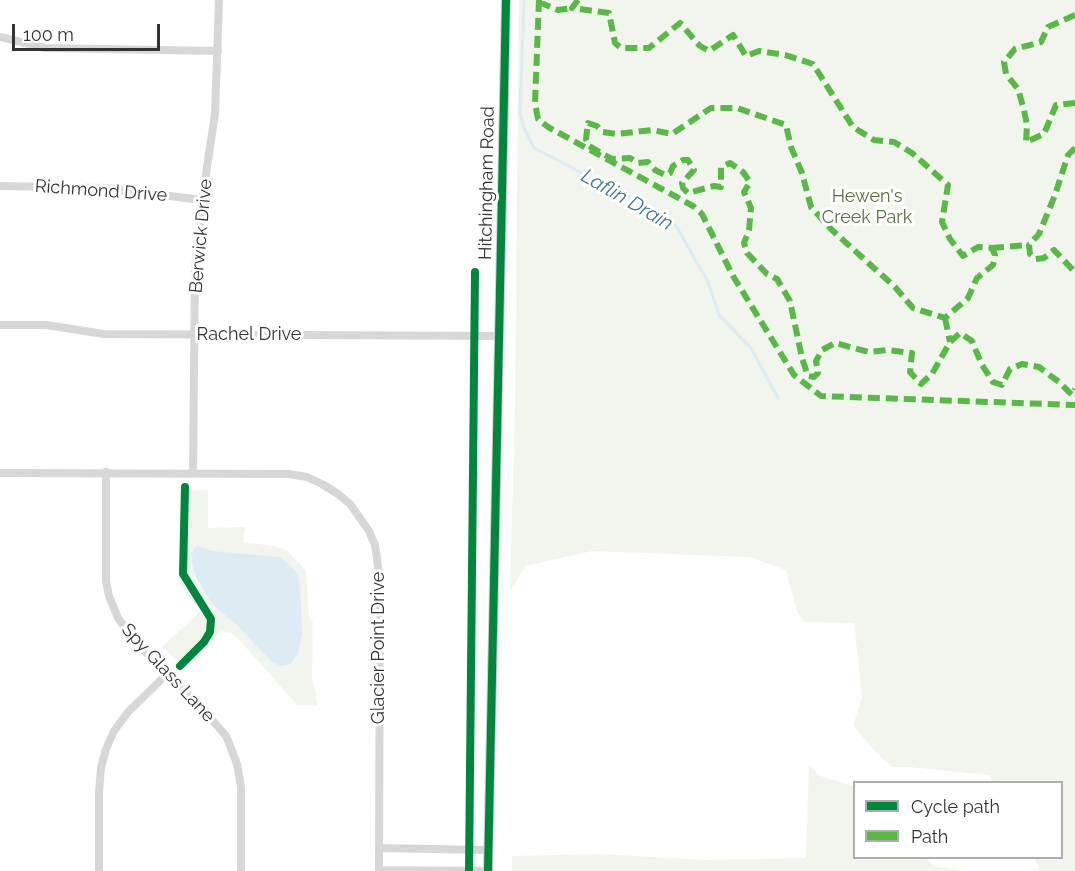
<!DOCTYPE html>
<html>
<head>
<meta charset="utf-8">
<style>
  body { margin:0 }
  #map { position:relative; width:1075px; height:871px; overflow:hidden; background:#fff; font-family:Raleway,sans-serif }
  canvas { display:block }
  .legend { position:absolute; left:853px; top:781px; width:210px; height:78px; box-sizing:border-box; background:#fff; border:2px solid #adadad; margin:0; padding:8px 10px; list-style:none; font-size:18px; color:#333 }
  .legend li { display:flex; align-items:center; gap:12px; height:30px }
  .legend b { width:30px; border:2px solid #adadad }
  .scale { position:absolute; left:12px; top:24px; width:148px; height:27px; box-sizing:border-box; border:3px solid #333; border-top:0; padding-left:8px; font-size:18px; line-height:21px; white-space:nowrap; color:#333; -webkit-text-stroke:4px #fff; paint-order:stroke }
</style>
</head>
<body>
<div id="map">
<canvas width="1075" height="871"></canvas>
<ul class="legend">
<li><b style="height:8px;background:#00873e"></b>Cycle path</li>
<li><b style="height:8px;background:#58b947"></b>Path</li>
</ul>
<div class="scale">100 m</div>
</div>
<script>
const c = document.querySelector('canvas').getContext('2d');
c.lineJoin = 'round';
function paint(path, color) {
  c.fillStyle = color;
  c.fill(path, 'evenodd');
}
function poly(rows) {
  const path = new Path2D();
  for (const r of rows) {
    path.moveTo(r[0], r[1]);
    for (let i = 2; i < r.length; i += 2) path.lineTo(r[i], r[i + 1]);
  }
  return path;
}
function strokePath(path, color, width, dash) {
  c.strokeStyle = color;
  c.lineWidth = width;
  c.lineCap = dash ? 'butt' : 'round';
  c.setLineDash(dash || []);
  c.stroke(path);
}
function drawText(font, color, halo, rows, align = 'center') {
  c.font = font + ' Raleway,sans-serif';
  c.lineWidth = 6;
  c.setLineDash([]);
  c.textBaseline = 'middle';
  c.strokeStyle = halo;
  c.fillStyle = color;
  for (const [text, x, y, turn = 0] of rows) {
    c.save();
    c.translate(x, y);
    c.rotate((+turn || 0) * Math.PI / 180);
    c.textAlign = isNaN(turn) ? turn : align;
    if (halo) c.strokeText(text, 0, 0);
    c.fillText(text, 0, 0);
    c.restore();
  }
}
const green = poly([
  [519,0,1075,0,1075,871,1028,871,1040,869,1034,858,1062,858,1062,782,993,782,989,775,909,767,892,767,874,750,853,726,862,697,854,623,804,622,797,611,786,570,749,557,592,551,525,566,510,592,515,404],
  [189,490,208,490,208,528,245,527,243,542,274,546,287,550,306,571,309,618,313,622,312,677,318,706,297,705,234,634,221,631,184,668,162,647,201,611,185,592,177,577,185,574],
  [809,765,820,776,854,786,854,858,926,858,934,866,968,871,512,871,512,856,598,854,705,860,806,858]
]);
const water = poly([
  [198,546,212,551,279,557,289,564,298,575,300,586,302,633,298,653,291,664,281,666,272,662,236,624,212,604,196,576,192,563,193,549]
]);
const stream = poly([
  [524,0,520,113,524,128,534,148,663,215,675,224,708,282,719,315,751,348,778,398]
]);
const street = poly([
  [0,37,45,48,218,51],
  [0,186,105,188,202,200],
  [0,325,46,325,104,334,498,336],
  [106,472,106,581,109,596,118,618,136,643,200,706,226,736,229,743,237,764,241,787,241,871],
  [193,472,195,270,202,200,215,114,219,0],
  [0,473,289,474,307,477,322,484,338,494,350,504,369,531,375,545,380,580,379,871],
  [379,848,489,850],
  [379,870,488,871],
  [99,871,99,792,101,768,106,749,114,731,128,712,167,674]
]);
const secondary = poly([
  [488,871,506,0]
]);
const quiet = poly([
  [539,0,535,103,538,119,548,127,693,206,702,214,733,276,794,375,821,396,1075,405],
  [578,0,572,8,609,13,615,43,621,48,649,48,680,23,700,46,709,51,733,35,746,56,759,51,785,55,813,64,853,127,874,140,894,142,912,153,948,185,942,222,950,239,963,256,978,247,992,248,995,255,993,265,977,278,968,298,945,318,913,308,895,287,832,230,811,207,802,173,791,147,786,125,737,108,711,108,672,134,652,130,617,134,603,132,597,126,588,123,586,139,589,146,612,159,630,158,638,163,648,162,655,170,665,175,670,173,673,166,683,160,688,160,694,170,682,183,683,188,688,193,714,186,721,187,721,167,730,163,743,172,750,182,744,192,751,208,749,230,744,243,747,253,767,274,777,279,790,301,802,358,808,376,814,377,818,373,816,361,822,350,835,343,869,352,887,350,912,353,910,372,921,384,932,374,950,342,960,333,972,341,982,365,993,382,1002,385,1010,369,1022,364,1039,367,1059,382,1072,395,1075,389],
  [539,2,558,10,572,8],
  [1075,15,1048,27,1041,42,1015,49,1004,62,1006,74,1018,89,1024,110,1027,125,1026,142,1044,134,1056,105,1075,103],
  [1075,148,1068,155,1055,195,1039,234,1029,245,1030,254,1035,259,1044,258,1054,250,1075,272],
  [992,248,1029,245],
  [945,318,950,342]
]);
const cycleway = poly([
  [180,666,204,642,210,632,211,619,183,574,185,487],
  [469,871,475,272],
  [488,871,506,0]
]);
const streetNames = [
  ["Hitchingham Road",487,183,-89],
  ["Richmond Drive",101,191,4],
  ["Berwick Drive",201,236,-85],
  ["Rachel Drive",249,335],
  ["Glacier Point Drive",379,648,-90],
  ["Spy Glass Lane",168,673,47]
];
const parkNames = [
  ["Hewen's",867,197],
  ["Creek Park",867,218]
];
const waterNames = [
  ["Laflin Drain",627,200,30]
];
paint(green, '#f1f5ed');
paint(water, '#ddebf3');
strokePath(stream, '#ddebf3', 3);
strokePath(street, '#d7d7d7', 8);
strokePath(secondary, '#d0d0d0', 10);
strokePath(quiet, '#58b947', 6, [12, 6]);
strokePath(cycleway, '#00873e', 8);
drawText('18px', '#333', '#fff', streetNames);
drawText('18px', '#56703f', '#fff', parkNames);
drawText('italic 20px', '#3f7597', '#fff', waterNames);
</script>
</body>
</html>
